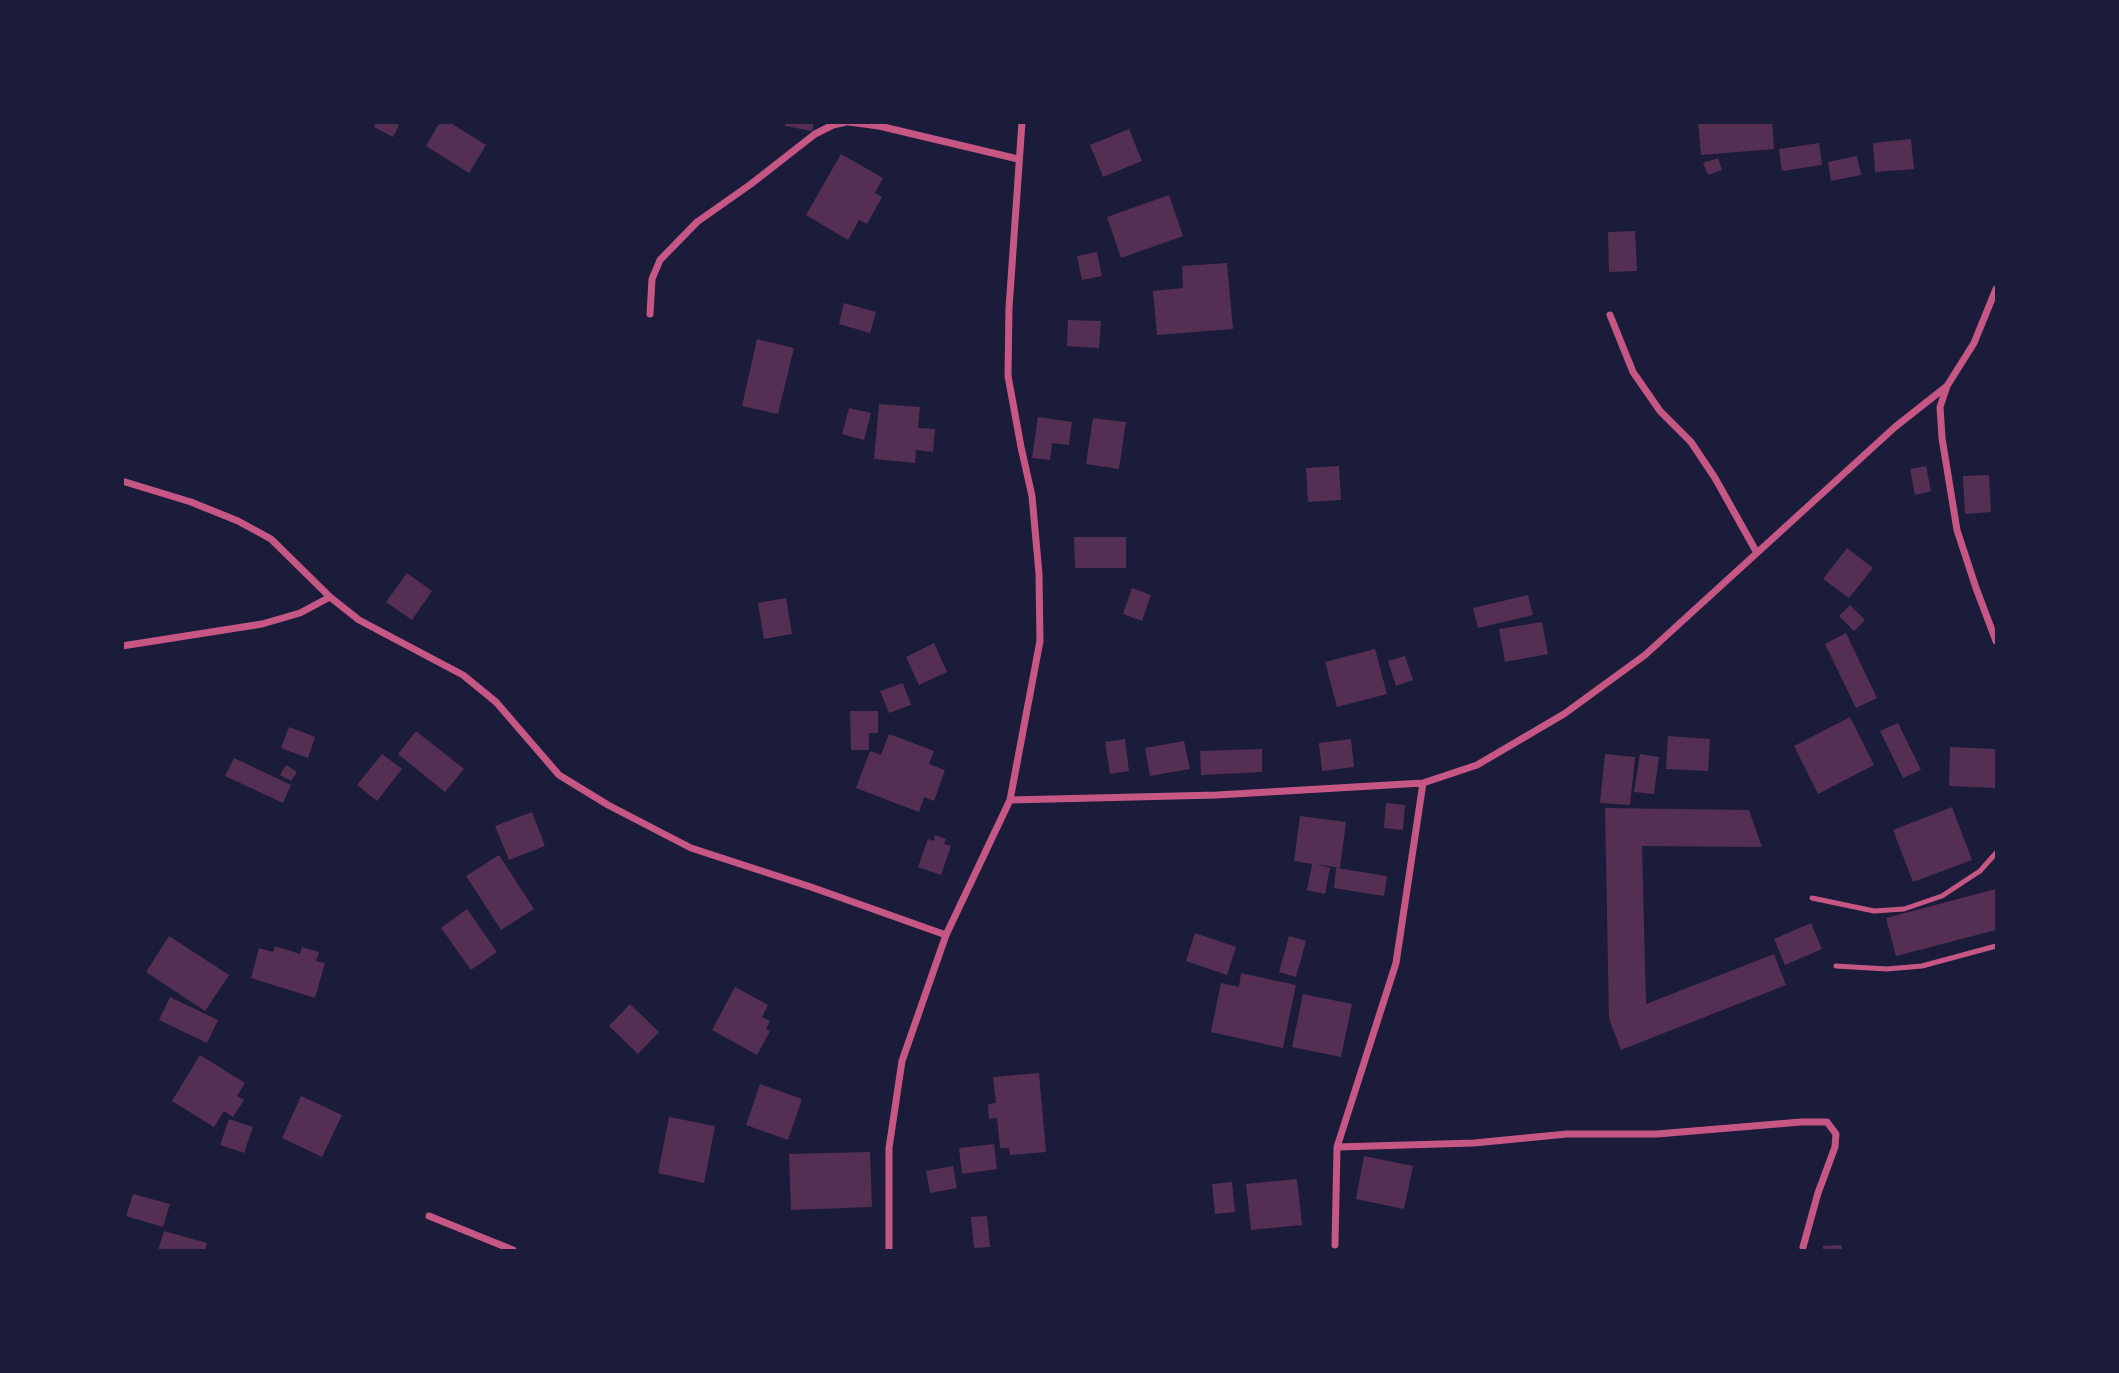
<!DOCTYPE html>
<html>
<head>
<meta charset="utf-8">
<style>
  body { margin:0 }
  #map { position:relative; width:2119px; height:1373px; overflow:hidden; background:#1b1b3a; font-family:"DM Sans",sans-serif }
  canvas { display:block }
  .frame { position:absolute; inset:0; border:124px solid #1b1b3a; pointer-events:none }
</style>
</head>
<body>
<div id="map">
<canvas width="2119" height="1373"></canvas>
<div class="frame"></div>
</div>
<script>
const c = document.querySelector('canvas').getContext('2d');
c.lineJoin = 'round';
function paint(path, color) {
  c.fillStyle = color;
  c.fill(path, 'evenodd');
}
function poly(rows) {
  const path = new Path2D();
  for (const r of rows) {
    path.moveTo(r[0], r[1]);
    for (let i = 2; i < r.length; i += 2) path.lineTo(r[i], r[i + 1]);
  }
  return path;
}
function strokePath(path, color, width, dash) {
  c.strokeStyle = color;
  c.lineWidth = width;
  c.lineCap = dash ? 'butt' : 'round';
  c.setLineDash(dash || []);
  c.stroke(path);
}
const building = poly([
  [376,122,393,122,399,125,393,137,374,127],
  [440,122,449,122,486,145,469,173,426,146],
  [786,122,814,122,812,131,785,126],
  [1698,122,1772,122,1774,149,1701,155],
  [1129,129,1142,161,1103,177,1090,145],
  [1911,139,1914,169,1875,172,1873,143],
  [1819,143,1822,165,1782,171,1779,149],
  [841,154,883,178,875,193,882,197,867,224,859,220,848,240,806,215],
  [1857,156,1861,175,1831,181,1828,162],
  [1718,158,1722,170,1708,175,1703,163],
  [1169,195,1183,236,1121,258,1107,217],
  [1635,231,1637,271,1609,272,1608,232],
  [1097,252,1102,276,1082,280,1077,256],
  [1227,263,1233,329,1157,335,1153,291,1183,288,1182,266],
  [844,303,876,312,870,333,839,324],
  [1068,320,1101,321,1099,348,1067,346],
  [757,339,794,348,778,414,742,406],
  [879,404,920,407,918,428,935,429,933,452,916,450,915,463,874,459],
  [849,408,871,413,864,440,842,434],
  [1038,417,1072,422,1069,445,1052,443,1050,460,1032,458],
  [1093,418,1126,422,1119,469,1086,464],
  [1339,466,1341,500,1308,502,1306,468],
  [1926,466,1931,491,1915,495,1910,469],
  [1989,475,1991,512,1965,514,1963,476],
  [1074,537,1126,537,1126,568,1075,568],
  [1847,548,1873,568,1849,598,1823,579],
  [407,573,432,591,412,620,386,602],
  [1132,588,1151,595,1142,621,1123,614],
  [1528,595,1533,615,1478,628,1473,608],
  [786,598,792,634,764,639,758,603],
  [1850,605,1865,620,1854,631,1839,616],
  [1542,622,1548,654,1505,662,1499,629],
  [1846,633,1877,698,1856,708,1825,644],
  [934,643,947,672,919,685,906,657],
  [1375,649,1387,694,1337,707,1325,662],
  [1405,656,1413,680,1396,686,1388,661],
  [903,683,911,705,889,713,880,691],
  [850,711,878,711,878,733,869,733,869,750,851,750],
  [1850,717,1874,765,1818,794,1794,746],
  [1898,723,1921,770,1903,778,1880,731],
  [289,727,315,737,308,758,281,748],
  [416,731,464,769,445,792,398,754],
  [889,734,934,751,929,764,945,770,934,801,924,797,919,812,856,788,870,751,881,755],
  [1668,736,1710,739,1708,771,1666,769],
  [1125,739,1129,771,1110,774,1105,742],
  [1351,739,1354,767,1322,771,1319,743],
  [1184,741,1190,769,1150,776,1145,748],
  [1950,747,1996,749,1996,788,1949,786],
  [1262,749,1262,772,1201,775,1200,751],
  [382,754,402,769,377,801,357,785],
  [1605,754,1635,757,1630,805,1600,803],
  [1640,754,1659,757,1654,794,1634,792],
  [234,758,291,785,283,803,225,776],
  [286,765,297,772,291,781,280,775],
  [1386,803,1405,805,1403,830,1384,828],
  [1952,807,1972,860,1913,882,1893,830],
  [1605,808,1749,810,1762,847,1642,846,1646,1004,1774,954,1786,985,1621,1050,1609,1019],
  [532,812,545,846,509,860,495,826],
  [1300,816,1346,822,1340,868,1316,864,1330,868,1325,894,1307,890,1312,864,1294,861],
  [935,835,946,839,944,844,951,846,941,875,918,867,928,839,934,841],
  [499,855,534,909,501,930,466,876],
  [1336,868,1387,876,1384,896,1334,888],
  [1996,889,1996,930,1896,956,1886,918],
  [467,909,497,952,471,970,441,928],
  [1811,923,1822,949,1785,965,1774,939],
  [1195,933,1236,947,1227,975,1186,961],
  [169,936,229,975,205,1011,146,972],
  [1289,936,1306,941,1296,977,1279,972],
  [275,946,300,954,302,947,319,952,316,961,325,963,315,998,251,978,259,948,273,952],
  [1241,973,1296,985,1283,1048,1211,1032,1221,983,1239,987],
  [735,987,768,1005,762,1017,770,1021,766,1029,770,1031,757,1055,712,1030],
  [1303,994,1352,1004,1341,1057,1292,1047],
  [170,997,218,1020,207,1043,159,1020],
  [630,1004,659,1032,638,1054,609,1026],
  [200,1055,245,1083,237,1096,244,1100,233,1117,224,1111,214,1127,172,1101],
  [1039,1073,1046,1152,1010,1155,1009,1148,1000,1148,997,1118,989,1119,988,1104,996,1103,993,1077],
  [760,1084,802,1099,788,1140,746,1125],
  [301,1096,342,1115,322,1157,282,1138],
  [669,1117,715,1126,704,1183,658,1173],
  [229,1119,253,1127,244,1153,220,1145],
  [994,1144,997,1169,962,1174,959,1148],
  [870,1152,872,1207,791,1210,789,1154],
  [1364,1156,1413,1166,1404,1209,1356,1199],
  [953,1166,957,1188,930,1193,926,1171],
  [1297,1179,1302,1225,1251,1230,1246,1184],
  [1232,1182,1235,1212,1215,1214,1212,1184],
  [133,1194,170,1204,163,1227,126,1216],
  [987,1216,990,1247,974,1248,971,1217],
  [164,1231,207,1243,205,1250,158,1250],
  [1841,1245,1842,1250,1823,1250,1823,1246]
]);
const service = poly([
  [1812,898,1874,911,1904,909,1942,896,1980,871,1996,853],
  [1836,966,1887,969,1922,966,1996,946]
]);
const minor = poly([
  [849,122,879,126,1018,159],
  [1996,289,1974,343,1947,386,1940,407,1942,438,1957,530,1976,588,1996,641],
  [650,314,652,279,660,260,697,222,751,184,815,134,833,125,846,122],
  [1610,315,1633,372,1660,411,1691,442,1715,478,1757,553],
  [122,481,191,502,238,521,271,539,330,597,359,620,463,675,496,702,559,775,608,805,691,848,811,887,946,935],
  [122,646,262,624,300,613,330,597],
  [1010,800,1217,795,1423,783,1477,765,1564,714,1645,655,1895,427,1947,386],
  [1337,1147,1474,1143,1567,1134,1657,1134,1801,1122,1827,1122,1836,1134,1835,1147,1818,1193,1803,1247],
  [429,1216,513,1250],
  [1335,1245,1337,1147,1396,963,1423,783],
  [889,1250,889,1148,902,1061,946,935,1010,800,1040,641,1039,574,1032,496,1021,447,1008,376,1009,308,1022,122]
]);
paint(building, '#542f53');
strokePath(service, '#c65784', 5);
strokePath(minor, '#c65784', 7);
</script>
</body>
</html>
